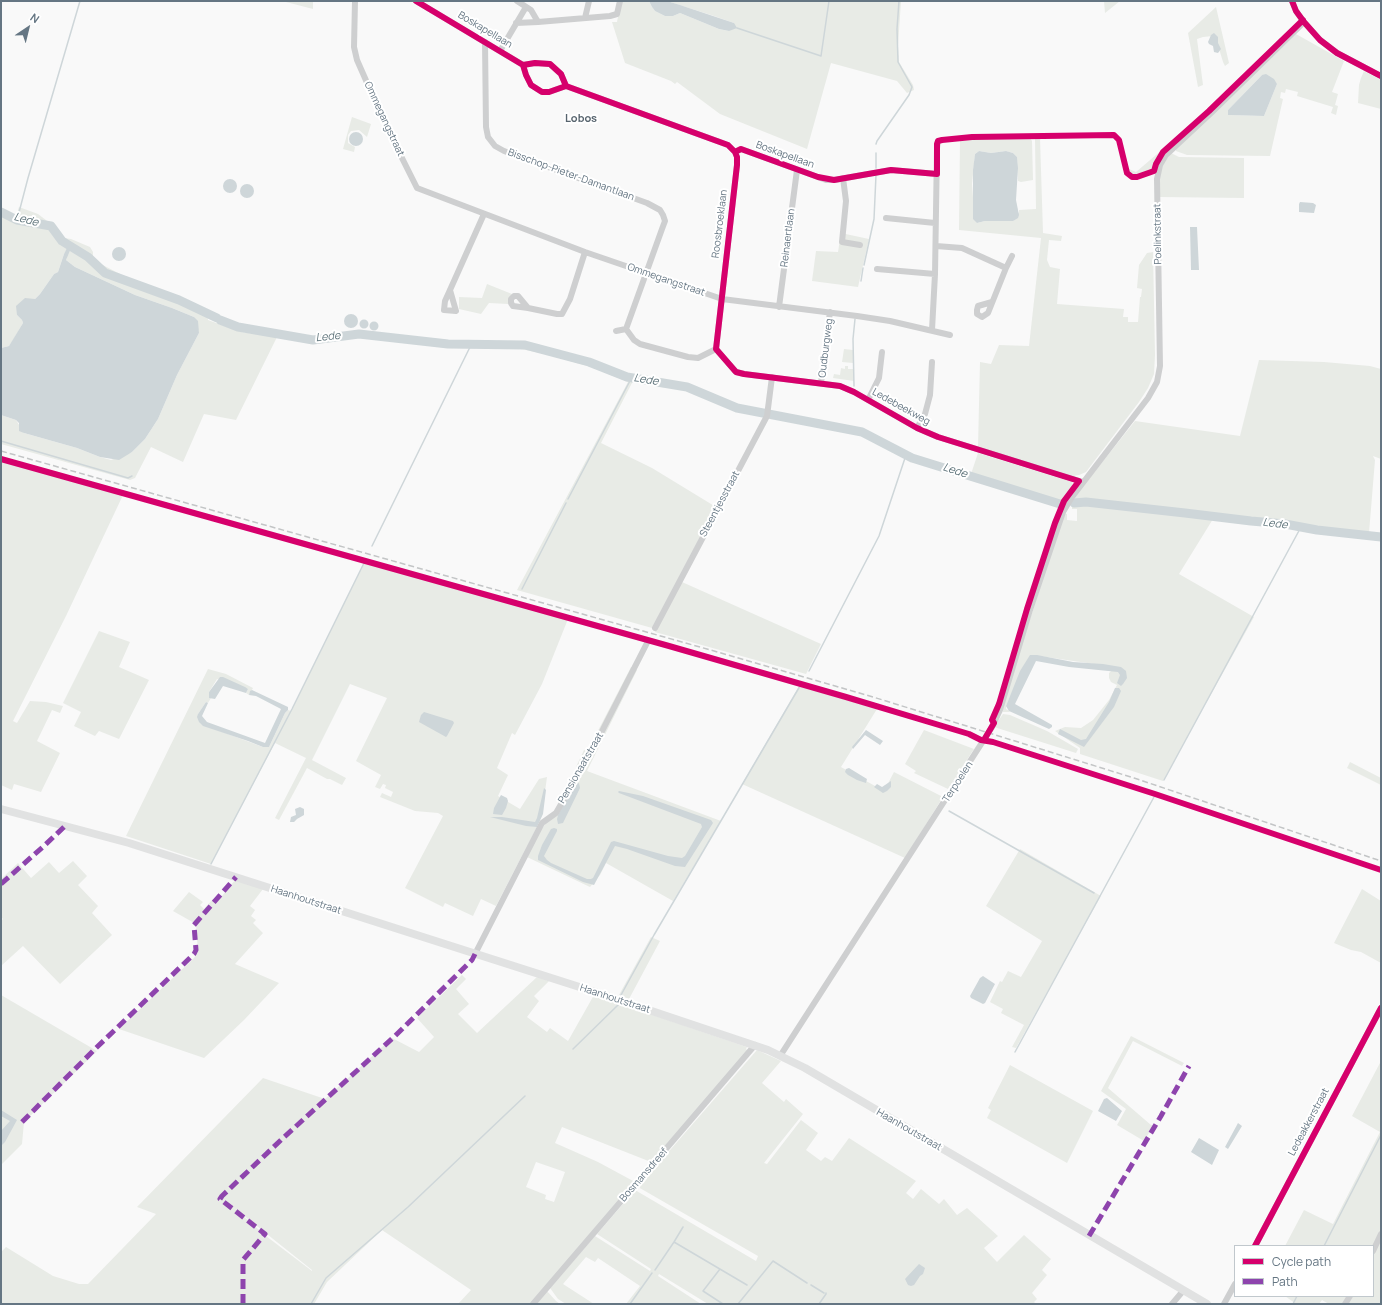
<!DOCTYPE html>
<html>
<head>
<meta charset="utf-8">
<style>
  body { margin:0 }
  #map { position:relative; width:1382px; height:1305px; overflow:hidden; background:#f9f9f9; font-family:Manrope,sans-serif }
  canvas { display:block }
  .frame { position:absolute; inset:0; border:2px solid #657683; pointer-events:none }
  .legend { position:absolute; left:1234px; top:1245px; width:140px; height:52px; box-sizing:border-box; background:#fff; border:1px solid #c1c8cd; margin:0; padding:5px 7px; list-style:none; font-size:12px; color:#657683 }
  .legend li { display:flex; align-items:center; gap:8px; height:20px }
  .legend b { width:20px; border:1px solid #c1c8cd }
  .north { position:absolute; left:8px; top:8px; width:40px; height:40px; -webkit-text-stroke:3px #fff; paint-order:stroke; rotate:35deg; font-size:11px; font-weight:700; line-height:16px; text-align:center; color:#657683 }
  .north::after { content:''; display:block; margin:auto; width:14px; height:18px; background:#657683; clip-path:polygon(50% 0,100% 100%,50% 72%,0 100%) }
</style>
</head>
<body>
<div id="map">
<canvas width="1382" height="1305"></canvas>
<div class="frame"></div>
<ul class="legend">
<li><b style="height:5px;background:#d6006c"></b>Cycle path</li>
<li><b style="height:5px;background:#8e44ad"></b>Path</li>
</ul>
<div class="north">N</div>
</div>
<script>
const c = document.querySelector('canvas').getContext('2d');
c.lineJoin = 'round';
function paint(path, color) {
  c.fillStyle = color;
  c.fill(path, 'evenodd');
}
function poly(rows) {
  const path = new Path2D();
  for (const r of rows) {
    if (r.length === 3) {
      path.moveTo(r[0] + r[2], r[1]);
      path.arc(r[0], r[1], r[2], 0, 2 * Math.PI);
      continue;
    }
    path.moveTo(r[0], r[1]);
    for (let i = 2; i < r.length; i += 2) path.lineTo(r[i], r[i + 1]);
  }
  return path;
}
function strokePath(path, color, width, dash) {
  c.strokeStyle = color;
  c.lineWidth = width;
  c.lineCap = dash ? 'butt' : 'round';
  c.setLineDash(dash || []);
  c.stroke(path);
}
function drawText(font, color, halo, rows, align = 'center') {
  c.font = font + ' Manrope,sans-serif';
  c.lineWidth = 4;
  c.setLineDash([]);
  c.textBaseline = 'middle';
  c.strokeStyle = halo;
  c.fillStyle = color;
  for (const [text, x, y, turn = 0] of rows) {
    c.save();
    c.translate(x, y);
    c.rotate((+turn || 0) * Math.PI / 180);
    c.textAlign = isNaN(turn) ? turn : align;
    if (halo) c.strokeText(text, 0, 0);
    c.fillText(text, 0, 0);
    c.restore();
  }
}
const green = poly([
  [286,1,313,1,313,9,286,2],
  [621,1,649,1,652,7,655,11,665,16,673,16,680,13,719,29,729,31,734,23,714,16,667,1,901,1,898,46,899,62,913,85,914,90,907,93,897,81,831,63,807,149,720,114,677,82,675,84,671,81,625,63,612,22,617,22],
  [1104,1,1120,1,1105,13],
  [1216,7,1229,63,1225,66,1223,62,1217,42,1213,36,1203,37,1197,39,1203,85,1198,87,1188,33],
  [1296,34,1344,61,1332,92,1338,94,1335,105,1338,106,1336,115,1331,113,1333,107,1297,96,1298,92,1286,89,1285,93,1281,92,1280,98,1283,99,1270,156,1187,155,1176,151,1176,149],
  [1262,75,1277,84,1264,116,1228,115,1228,110],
  [1364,71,1381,80,1381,109,1358,103,1359,85,1361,78],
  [352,117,371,124,367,137,359,130,351,131,348,135,348,143,355,147,354,152,343,149],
  [1030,138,1032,141,1033,180,1021,182,1018,181,1017,157,1013,153,1006,151,991,153,979,151,975,154,972,184,974,211,977,223,985,221,1013,221,1019,212,1019,210,1036,209,1035,139,1040,138,1043,233,1062,236,1061,241,1049,240,1047,260,1050,267,1060,269,1057,304,1124,309,1123,317,1128,317,1128,322,1138,322,1140,297,1141,297,1142,289,1137,288,1139,265,1147,253,1153,252,1155,355,1154,374,1148,388,1139,402,1086,472,1079,475,1073,476,978,447,980,362,991,364,999,345,1029,346,1041,238,959,230,960,140],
  [1163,149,1164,150,1154,163,1152,175,1141,178,1131,177,1133,175,1127,171,1124,158,1126,158,1129,169,1136,172],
  [1171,153,1179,157,1244,158,1244,198,1159,197,1160,169],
  [19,207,38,214,59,230,64,238,71,239,90,247,93,252,93,259,95,261,122,275,177,296,207,311,208,320,241,332,277,337,236,420,204,414,183,462,151,447,135,478,130,480,1,444,1,415,16,420,24,433,77,448,100,457,111,460,132,452,145,439,158,419,177,375,199,333,194,317,172,308,135,295,75,267,66,260,68,248,64,254,58,272,54,274,40,294,35,299,32,300,17,315,22,320,23,323,12,342,9,346,1,348,1,210,2,209,16,216],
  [841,233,869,239,858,287,812,281,816,251,838,252],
  [487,284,512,294,508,304,489,303,481,314,459,309,459,297,482,298],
  [522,346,560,355,630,378,686,388,726,405,725,407,683,389,660,387,633,381,601,443,652,468,716,507,652,628,517,590,628,382,591,367,549,355,521,349],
  [844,349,853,350,853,363,842,362],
  [1259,360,1324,362,1370,366,1381,369,1381,459,1373,456,1375,460,1369,533,1284,522,1093,501,1072,500,1135,421,1240,436],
  [845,366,848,366,848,369,853,369,854,381,833,378,834,374,840,375,841,368,845,369],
  [978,453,1072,482,1073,487,1062,500,1060,501,971,474],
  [1,461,123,495,66,616,13,721,17,723,30,701,46,702,63,706,60,713,52,710,37,741,60,753,41,792,14,784,12,790,1,785],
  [1083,504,1213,519,1179,574,1254,617,1163,781,1080,754,1080,748,1055,731,1065,727,1081,728,1093,720,1109,700,1117,685,1111,682,1109,678,1109,673,1115,667,1039,656,1018,678,1006,706,1006,709,1010,711,1009,712,1003,712,1003,704,1064,513,1067,514,1067,520,1077,521,1077,509,1072,509,1072,506],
  [364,563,568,619,542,684,515,735,512,733,497,768,508,775,498,796,520,809,539,779,547,777,543,806,537,827,496,906,481,899,473,916,445,903,443,907,405,888,443,816,438,813,415,811,380,797,382,793,391,797,393,792,385,788,386,785,383,784,380,789,375,787,381,775,356,761,387,698,350,684,312,760,346,778,342,785,330,779,327,779,307,768,279,820,275,818,306,758,275,743,211,864,126,836,208,669,226,674,253,688,249,695,246,693,248,689,217,679,209,692,211,698,208,703,206,702,198,714,201,724,263,747,269,747,285,713,288,710,291,711,292,709],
  [682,582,821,644,806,674,655,632],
  [99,631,130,642,119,667,149,680,119,739,99,731,95,736,74,726,81,712,63,703],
  [631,667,637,670,587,771,721,821,673,901,606,863,600,875,590,887,527,857,542,828,548,821,583,771,576,767,584,750,588,750],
  [799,686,877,709,841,767,884,791,894,772,943,797,905,858,742,784],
  [1003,714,1010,715,1047,731,1078,749,1076,753,994,727],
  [924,730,974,749,948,789,914,773,916,771,905,764],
  [1350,762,1381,778,1381,785,1347,768],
  [1020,849,1101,896,1016,1048,1012,1047,1024,1025,1001,1013,1003,1009,990,1002,1000,981,1002,982,1008,971,1021,977,1042,941,986,906],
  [73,861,87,876,78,885,98,906,92,913,112,935,60,984,23,946,1,966,1,921,3,919,1,917,1,879,18,863,31,878,49,862,59,873],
  [235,880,263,889,250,906,255,910,251,916,256,920,253,923,263,933,235,964,279,983,244,1020,204,1058,119,1029,194,958,198,952,196,924,173,911,189,892,203,902,200,905,204,909,213,899,217,902],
  [1362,889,1381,901,1380,918,1381,919,1381,963,1361,952,1351,950,1334,943],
  [651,937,660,941,629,999,619,995],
  [462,975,466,979,456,989,469,1004,458,1014,477,1033,537,977,549,981,534,996,539,1001,527,1017,547,1032,550,1028,568,1041,594,995,747,1047,746,1049,748,1051,651,1162,562,1127,555,1143,598,1162,635,1182,530,1304,458,1304,471,1290,382,1230,327,1282,314,1304,1,1304,1,1252,6,1247,53,1276,79,1284,88,1284,156,1214,137,1207,263,1078,325,1099,392,1038,419,1052,434,1037,417,1018],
  [536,1162,565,1172,554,1202,545,1199,546,1195,526,1187],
  [233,1207,312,1270,312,1271,266,1236],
  [1,995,97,1051,24,1122,22,1144,1,1165],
  [1131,1036,1184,1063,1182,1066,1133,1041,1108,1088,1151,1125,1154,1125,1144,1141,1117,1125,1126,1109,1101,1091],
  [757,1050,781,1061,762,1083,784,1102,786,1099,803,1114,764,1163,767,1164,801,1120,818,1133,806,1150,821,1161,825,1157,832,1161,849,1138,916,1181,906,1193,913,1199,921,1189,939,1204,944,1199,957,1215,967,1208,998,1236,984,1248,997,1262,1024,1235,1051,1259,1042,1270,1047,1275,1032,1293,1037,1299,1034,1302,1036,1304,708,1304,659,1274,658,1276,701,1304,626,1304,640,1286,598,1258,595,1262,586,1257,563,1284,594,1304,566,1304,558,1299,550,1288,595,1236,650,1271,651,1269,597,1234,635,1190,756,1261,758,1256,638,1187],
  [1381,1061,1381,1304,1329,1304,1322,1300,1319,1304,1296,1304,1285,1296,1373,1296,1373,1246,1285,1246,1304,1210,1333,1224,1380,1132,1352,1116],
  [1010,1065,1093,1111,1067,1163,987,1118,991,1110,988,1108],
  [547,1291,556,1301,560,1304,535,1304]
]);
const water = poly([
  [649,1,667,1,680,5,734,23,737,28,729,31,719,29,680,13,673,16,665,16,655,11,652,7],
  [1214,33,1218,37,1218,43,1221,49,1218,53,1214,52,1213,46,1209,44,1208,42,1211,35],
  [1266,74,1274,79,1277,84,1264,116,1228,115,1228,110,1262,75],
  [356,139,7],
  [979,151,991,153,1006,151,1013,153,1017,157,1018,168,1016,200,1019,215,1018,218,1013,221,985,221,977,223,973,219,973,170,975,154],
  [230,186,7],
  [247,191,7],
  [1300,202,1313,203,1316,205,1314,213,1299,212,1299,204],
  [1190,227,1197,227,1199,270,1191,270],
  [119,254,7],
  [67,248,71,248,66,260,75,267,135,295,172,308,194,317,198,321,199,333,177,375,158,419,145,439,132,452,119,460,100,457,77,448,24,433,19,431,19,423,16,420,1,415,1,348,9,346,23,323,22,320,17,315,16,306,25,298,35,299,40,294,54,274,58,272,64,254],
  [351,321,7],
  [364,324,4.5],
  [374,326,4.5],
  [1030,655,1037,655,1073,662,1103,664,1121,667,1126,671,1127,678,1123,684,1121,686,1117,683,1120,675,1118,672,1069,667,1036,661,1015,704,1052,725,1052,727,1049,729,1009,711,1006,706,1020,671],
  [220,677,223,677,245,687,248,689,246,693,223,686,215,699,209,698,209,692],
  [1115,688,1119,688,1121,691,1114,707,1084,747,1058,734,1060,729,1081,740,1086,739,1109,702],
  [252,690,288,707,288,710,285,713,269,747,263,747,248,741,203,726,199,722,197,717,198,714,206,702,208,703,202,716,207,722,265,743,281,709,256,696,249,695,250,691],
  [424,712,453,721,454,723,447,736,446,737,419,722,421,715],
  [866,730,883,741,880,745,865,735,853,749,852,747],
  [849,768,867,779,866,783,857,780,848,775,845,772,846,769],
  [891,781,891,787,887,791,883,793,874,787,877,784,882,787],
  [579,783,580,788,563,823,558,824,557,819,558,815,575,784],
  [544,788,546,790,543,814,537,827,526,826,490,817,502,817,535,822,537,818],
  [619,791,643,796,711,820,713,823,685,867,675,866,627,849,615,846,594,885,583,882,538,860,538,856,542,845,551,829,554,828,557,829,557,831,544,856,547,860,551,863,587,879,591,879,593,878,611,842,614,841,668,856,682,858,685,856,702,827,701,824,619,793,618,792],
  [501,795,507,798,508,801,506,808,502,815,493,814,494,808],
  [300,807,304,809,304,815,297,819,294,822,290,822,291,817,296,815,295,809],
  [983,976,995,984,985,1003,983,1004,971,998,970,996,980,978],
  [1107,1098,1122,1111,1116,1121,1098,1111,1104,1099],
  [1,1110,17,1120,5,1142,1,1146,1,1131,10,1121,1,1116],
  [1238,1123,1242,1126,1228,1149,1225,1147],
  [1199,1138,1219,1150,1212,1165,1191,1152],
  [919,1264,925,1268,923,1274,920,1276,914,1285,911,1286,908,1285,905,1279]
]);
const stream = poly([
  [737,28,821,56,829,1],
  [876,144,877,141,909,95,912,87,898,62,897,29,899,1],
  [876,168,876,153],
  [17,220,28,178,80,1],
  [864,265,874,219,876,175],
  [861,281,863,268],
  [854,386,853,339,855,319],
  [1,441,128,478,132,476],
  [568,499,632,377],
  [372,546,471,345],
  [522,589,566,503],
  [809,671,879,536,906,455],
  [1164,780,1301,527],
  [949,811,1094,893],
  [211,864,292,709,364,563],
  [621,995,654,935,800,686],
  [573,1049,618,1005],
  [1015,1052,1154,797],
  [683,1227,674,1242,747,1285],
  [1324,1246,1381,1135],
  [720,1269,703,1291,723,1304],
  [655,1270,674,1242],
  [811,1285,824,1293],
  [311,1304,326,1278,408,1207,525,1096],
  [630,1304,652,1273],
  [738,1304,773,1261,807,1283],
  [819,1304,826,1294,826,1293],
  [1293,1304,1297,1296]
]);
const river = poly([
  [1,212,17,220,51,226,62,241,88,257,105,273,179,300,217,318],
  [220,320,238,327,313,340,359,334,448,344,525,345,589,362,627,377,687,387,737,408,862,432,912,458,1060,504],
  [1074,503,1086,502,1185,513,1251,521,1285,524,1317,530,1381,537]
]);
const street = poly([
  [355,1,354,47,357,60,387,128,417,188,585,252,722,299,857,316,890,321,950,335],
  [416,1,523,65,535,63,550,64,561,74,566,86],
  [1292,1,1296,11,1304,22,1320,40,1337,53,1381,76],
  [585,18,589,1],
  [538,22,610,16,617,14,620,1],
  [516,23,538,22,531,10,517,1],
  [485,42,486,127,488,137,495,146,504,151,647,203,660,210,663,215,665,221,662,229,626,329,634,340,640,344,688,357,698,358,716,349],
  [500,51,526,7],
  [523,65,526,75,531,85,542,92,549,92,566,86,728,145,735,152,737,157,737,165,716,349],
  [735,152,741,149,826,180,834,180,891,170,937,174],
  [843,178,846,201,842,242,860,245],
  [886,218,935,223],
  [936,246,962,248,1006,268,988,313,982,317,977,314,977,310,978,306,992,302],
  [1006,268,1012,256],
  [877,269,935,274],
  [450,290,456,311,444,310,445,301,450,290,484,214],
  [779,307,797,170],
  [528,308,513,306,511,303,511,299,514,296,518,296,528,308,557,314,562,314,570,299,585,252],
  [932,330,935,274,937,148,938,141],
  [616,331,626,329],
  [716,349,736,372,744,374,840,386,854,392,917,428,938,437,1083,482],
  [821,383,830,312],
  [868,400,879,378,882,352],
  [917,428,925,414,930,395,932,362],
  [655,628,767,416,772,377],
  [475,954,542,823,556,813,595,745,648,641],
  [780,1056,992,727,1000,710,1030,610,1063,512,1072,497,1148,398,1157,382,1160,366,1157,179,1160,165,1166,155,1211,113,1304,22],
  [1255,1246,1381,1008],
  [1373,1251,1381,1234],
  [533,1304,755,1045],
  [1172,1304,1183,1291],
  [1224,1304,1235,1284],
  [1345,1304,1350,1296]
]);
const secondary = poly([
  [1,809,129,843,592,991,768,1050,805,1068,1207,1304]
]);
const rail = poly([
  [1,451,707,649,873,697,1134,778,1381,861]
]);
const quiet = poly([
  [1,884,45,845,65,826,65,823],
  [22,1122,96,1048,194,954,196,950,194,925,236,877],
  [1089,1236,1161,1116,1189,1066],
  [243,1304,243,1260,265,1234,220,1199,222,1196,282,1139,395,1036,472,960,475,954]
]);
const cycleway = poly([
  [416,1,523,65,535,63,550,64,561,74,566,86],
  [1292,1,1296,11,1304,22,1320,40,1337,53,1381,76],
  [523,65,526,75,531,85,542,92,549,92,566,86,728,145,735,152,737,157,737,165,716,349,736,372,744,374,840,386,854,392,917,428,938,437,1079,481,1064,501,1055,523,1027,609,999,704,992,720,994,723,984,740],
  [735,152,741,149,818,177,834,180,891,170,937,174,937,144,938,141,942,140,972,137,1114,135,1119,140,1127,173,1132,177,1137,177,1154,171,1156,164,1163,152,1209,111,1303,20],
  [1,459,669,646,846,697,969,734,981,740,993,742,1155,794,1381,870],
  [1255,1246,1381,1008]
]);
const streetNames = [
  ["Boskapellaan",485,30,31],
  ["Ommegangstraat",384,119,65],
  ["Boskapellaan",785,155,20],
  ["Bisschop-Pieter-Damantlaan",571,175,20],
  ["Roosbroeklaan",720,224,-83],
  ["Poelinkstraat",1158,234,-91],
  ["Reinaertlaan",788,238,-83],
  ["Ommegangstraat",666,280,19],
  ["Oudburgweg",826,348,-83],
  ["Ledebeekweg",901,407,29],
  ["Steentjesstraat",720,504,-62],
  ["Pensionaatstraat",581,768,-60],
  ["Terpoelen",958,782,-57],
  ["Haanhoutstraat",306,900,18],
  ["Haanhoutstraat",615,999,18],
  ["Ledeakkerstraat",1309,1122,-62],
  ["Haanhoutstraat",909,1130,30],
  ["Bosmansdreef",644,1175,-49]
];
const neighbourhoodNames = [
  ["Lobos",581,119]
];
const waterNames = [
  ["Lede",26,220,15],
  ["Lede",328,337,-6],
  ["Lede",646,380,9],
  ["Lede",955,471,18],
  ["Lede",1275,524,7]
];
paint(green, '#e8ebe6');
paint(water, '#ced6d9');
strokePath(stream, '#ced6d9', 1.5);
strokePath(river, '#ced6d9', 9);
strokePath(street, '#cecfd0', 6);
strokePath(secondary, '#e1e2e2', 8);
strokePath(rail, '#c3c5c6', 1.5, [6, 3]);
strokePath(quiet, '#8e44ad', 5, [10, 5]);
strokePath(cycleway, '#d6006c', 6);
drawText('10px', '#657683', '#fff', streetNames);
drawText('bold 11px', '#57646e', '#fff', neighbourhoodNames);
drawText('italic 11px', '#60757c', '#fff', waterNames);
</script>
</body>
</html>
